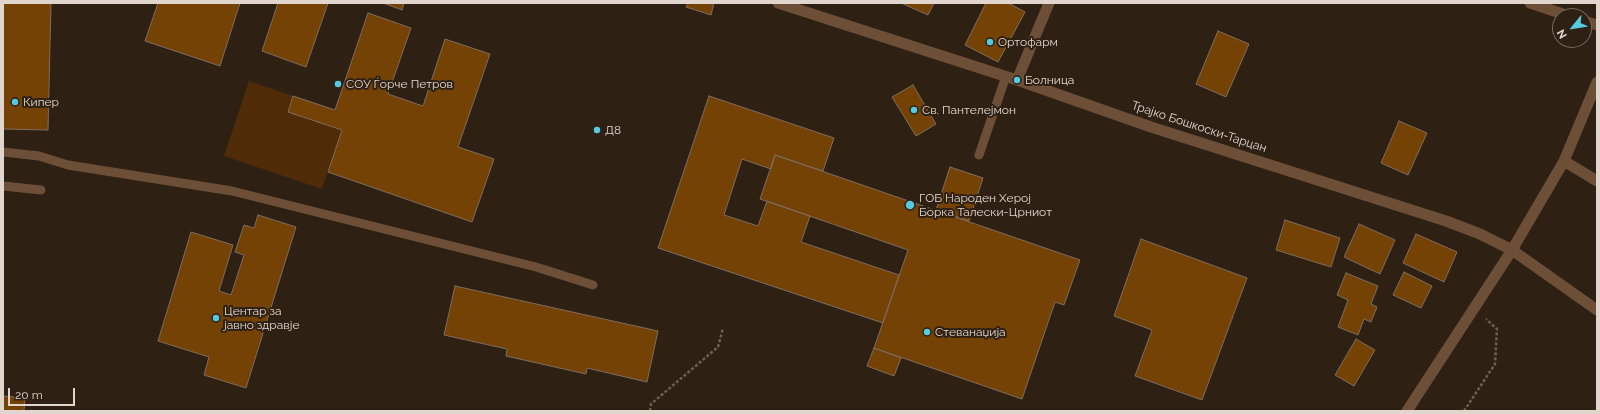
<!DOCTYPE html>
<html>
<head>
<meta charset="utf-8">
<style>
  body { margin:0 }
  #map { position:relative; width:1600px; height:414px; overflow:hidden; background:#2e2013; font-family:Raleway,sans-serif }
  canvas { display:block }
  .frame { position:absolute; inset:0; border:4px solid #e0d6ce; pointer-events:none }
  .north { position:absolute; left:1552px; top:8px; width:40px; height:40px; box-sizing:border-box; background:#2e2013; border:1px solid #75695e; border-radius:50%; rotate:240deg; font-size:11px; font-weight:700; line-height:16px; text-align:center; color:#e0d6ce }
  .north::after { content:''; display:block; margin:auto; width:14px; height:18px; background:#55cae0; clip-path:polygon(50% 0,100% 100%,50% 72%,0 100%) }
  .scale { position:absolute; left:8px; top:388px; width:67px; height:18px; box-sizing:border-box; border:2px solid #e0d6ce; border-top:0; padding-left:5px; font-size:12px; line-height:14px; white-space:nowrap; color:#e0d6ce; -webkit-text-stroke:3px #2e2013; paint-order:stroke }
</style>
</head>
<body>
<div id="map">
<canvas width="1600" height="414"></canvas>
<div class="frame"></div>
<div class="north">N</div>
<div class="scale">20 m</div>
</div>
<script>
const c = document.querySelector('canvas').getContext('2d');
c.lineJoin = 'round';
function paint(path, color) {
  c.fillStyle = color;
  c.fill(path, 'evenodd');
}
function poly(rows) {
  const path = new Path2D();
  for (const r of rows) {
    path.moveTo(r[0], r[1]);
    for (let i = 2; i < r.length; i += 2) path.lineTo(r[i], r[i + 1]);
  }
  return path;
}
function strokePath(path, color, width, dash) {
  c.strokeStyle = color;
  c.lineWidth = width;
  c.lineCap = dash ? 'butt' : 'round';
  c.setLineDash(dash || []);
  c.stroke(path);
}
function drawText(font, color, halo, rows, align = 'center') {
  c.font = font + ' Raleway,sans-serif';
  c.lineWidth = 4;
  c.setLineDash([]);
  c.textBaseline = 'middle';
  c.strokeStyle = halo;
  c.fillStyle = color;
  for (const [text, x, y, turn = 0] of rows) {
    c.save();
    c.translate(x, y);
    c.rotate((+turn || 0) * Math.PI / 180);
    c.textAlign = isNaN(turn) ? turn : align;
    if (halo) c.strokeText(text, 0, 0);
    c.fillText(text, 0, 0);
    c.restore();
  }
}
const green = poly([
  [249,81,293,96,288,112,342,130,322,189,224,156]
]);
const building = poly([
  [3,3,51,3,48,130,3,129,3,3],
  [158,3,240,3,220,66,145,41,158,3],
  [278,3,328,3,306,67,262,51,278,3],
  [383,3,404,3,402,10,383,3],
  [688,3,714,3,711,15,686,7,688,3],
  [901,3,934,3,928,15,901,3],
  [986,3,1008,3,1025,12,998,62,965,45,986,3],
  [368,13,411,28,388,94,423,106,445,39,490,54,458,147,494,159,472,222,328,172,342,130,288,112,293,96,335,110,368,13],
  [1218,31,1249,44,1226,97,1196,84,1218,31],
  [913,85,936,124,916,136,892,97,913,85],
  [709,96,834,138,823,171,775,155,771,169,742,159,724,215,758,226,767,201,810,216,801,242,899,275,883,323,658,248,709,96],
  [1399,121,1427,133,1408,175,1381,163,1399,121],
  [775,155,1080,260,1064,305,1055,302,1022,399,874,348,908,250,760,199,775,155],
  [950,167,983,178,969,221,936,210,950,167],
  [258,215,296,227,246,388,204,375,209,357,158,341,191,232,233,245,219,291,231,295,244,255,235,252,244,225,254,228,258,215],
  [1285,220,1340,238,1331,267,1276,250,1285,220],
  [1359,224,1395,240,1380,274,1344,257,1359,224],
  [1416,234,1457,252,1444,282,1403,263,1416,234],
  [1141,239,1247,278,1202,400,1135,376,1152,330,1114,316,1141,239],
  [1404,272,1432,286,1421,308,1393,295,1404,272],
  [1346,273,1378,286,1371,304,1377,307,1371,322,1364,319,1358,335,1338,327,1348,300,1337,295,1346,273],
  [455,286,658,331,647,382,587,368,586,374,506,356,507,349,444,335,455,286],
  [1356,339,1375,350,1354,386,1335,375,1356,339],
  [874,348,901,358,894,376,867,366,874,348],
  [3,396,25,398,24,411,3,411,3,396]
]);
const path = poly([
  [650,411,651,404,718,347,723,328],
  [1464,411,1495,364,1497,329,1486,319]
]);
const service = poly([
  [3,152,39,156,68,165,232,191,536,267,593,285],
  [979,155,1006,76],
  [3,186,41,190]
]);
const minor = poly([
  [778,3,1017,80,1151,127,1446,221,1480,234,1512,250,1597,310],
  [1530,3,1569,16],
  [1584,21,1597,25],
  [1017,80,1049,3],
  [1564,161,1597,181],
  [1407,411,1512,250,1564,161,1597,82]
]);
const markers = [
  [990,42,4,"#55cae0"],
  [1017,80,4,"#55cae0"],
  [338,84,4,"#55cae0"],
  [15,102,4,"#55cae0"],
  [914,110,4,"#55cae0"],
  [597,130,4,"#55cae0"],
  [910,205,5,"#55cae0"],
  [216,318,4,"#55cae0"],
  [927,332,4,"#55cae0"]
];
const poiNames = [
  ["Ортофарм",998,42],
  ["Болница",1025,80],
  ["СОУ Ѓорче Петров",346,84],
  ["Кипер",23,102],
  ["Св. Пантелејмон",922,110],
  ["Д8",605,130],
  ["ГОБ Народен Херој",919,198],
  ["Борка Талески-Црниот",919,212],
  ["Центар за",224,311],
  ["јавно здравје",224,325],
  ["Стеванаџија",935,332]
];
const streetNames = [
  ["Трајко Бошкоски-Тарцан",1199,127,18]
];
paint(green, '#4f2c07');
paint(building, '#754205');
strokePath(building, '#7e6d5f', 1);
strokePath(path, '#6c5f54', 2.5, [3, 2]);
strokePath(service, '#6c4f36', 9);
strokePath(minor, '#6c4f36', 11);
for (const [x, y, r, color] of markers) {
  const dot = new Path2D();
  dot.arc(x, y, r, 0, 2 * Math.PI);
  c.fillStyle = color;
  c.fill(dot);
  strokePath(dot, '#2e2013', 1.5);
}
drawText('12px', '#e0d6ce', '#2e2013', poiNames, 'left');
drawText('12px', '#e0d6ce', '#2e2013', streetNames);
</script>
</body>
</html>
